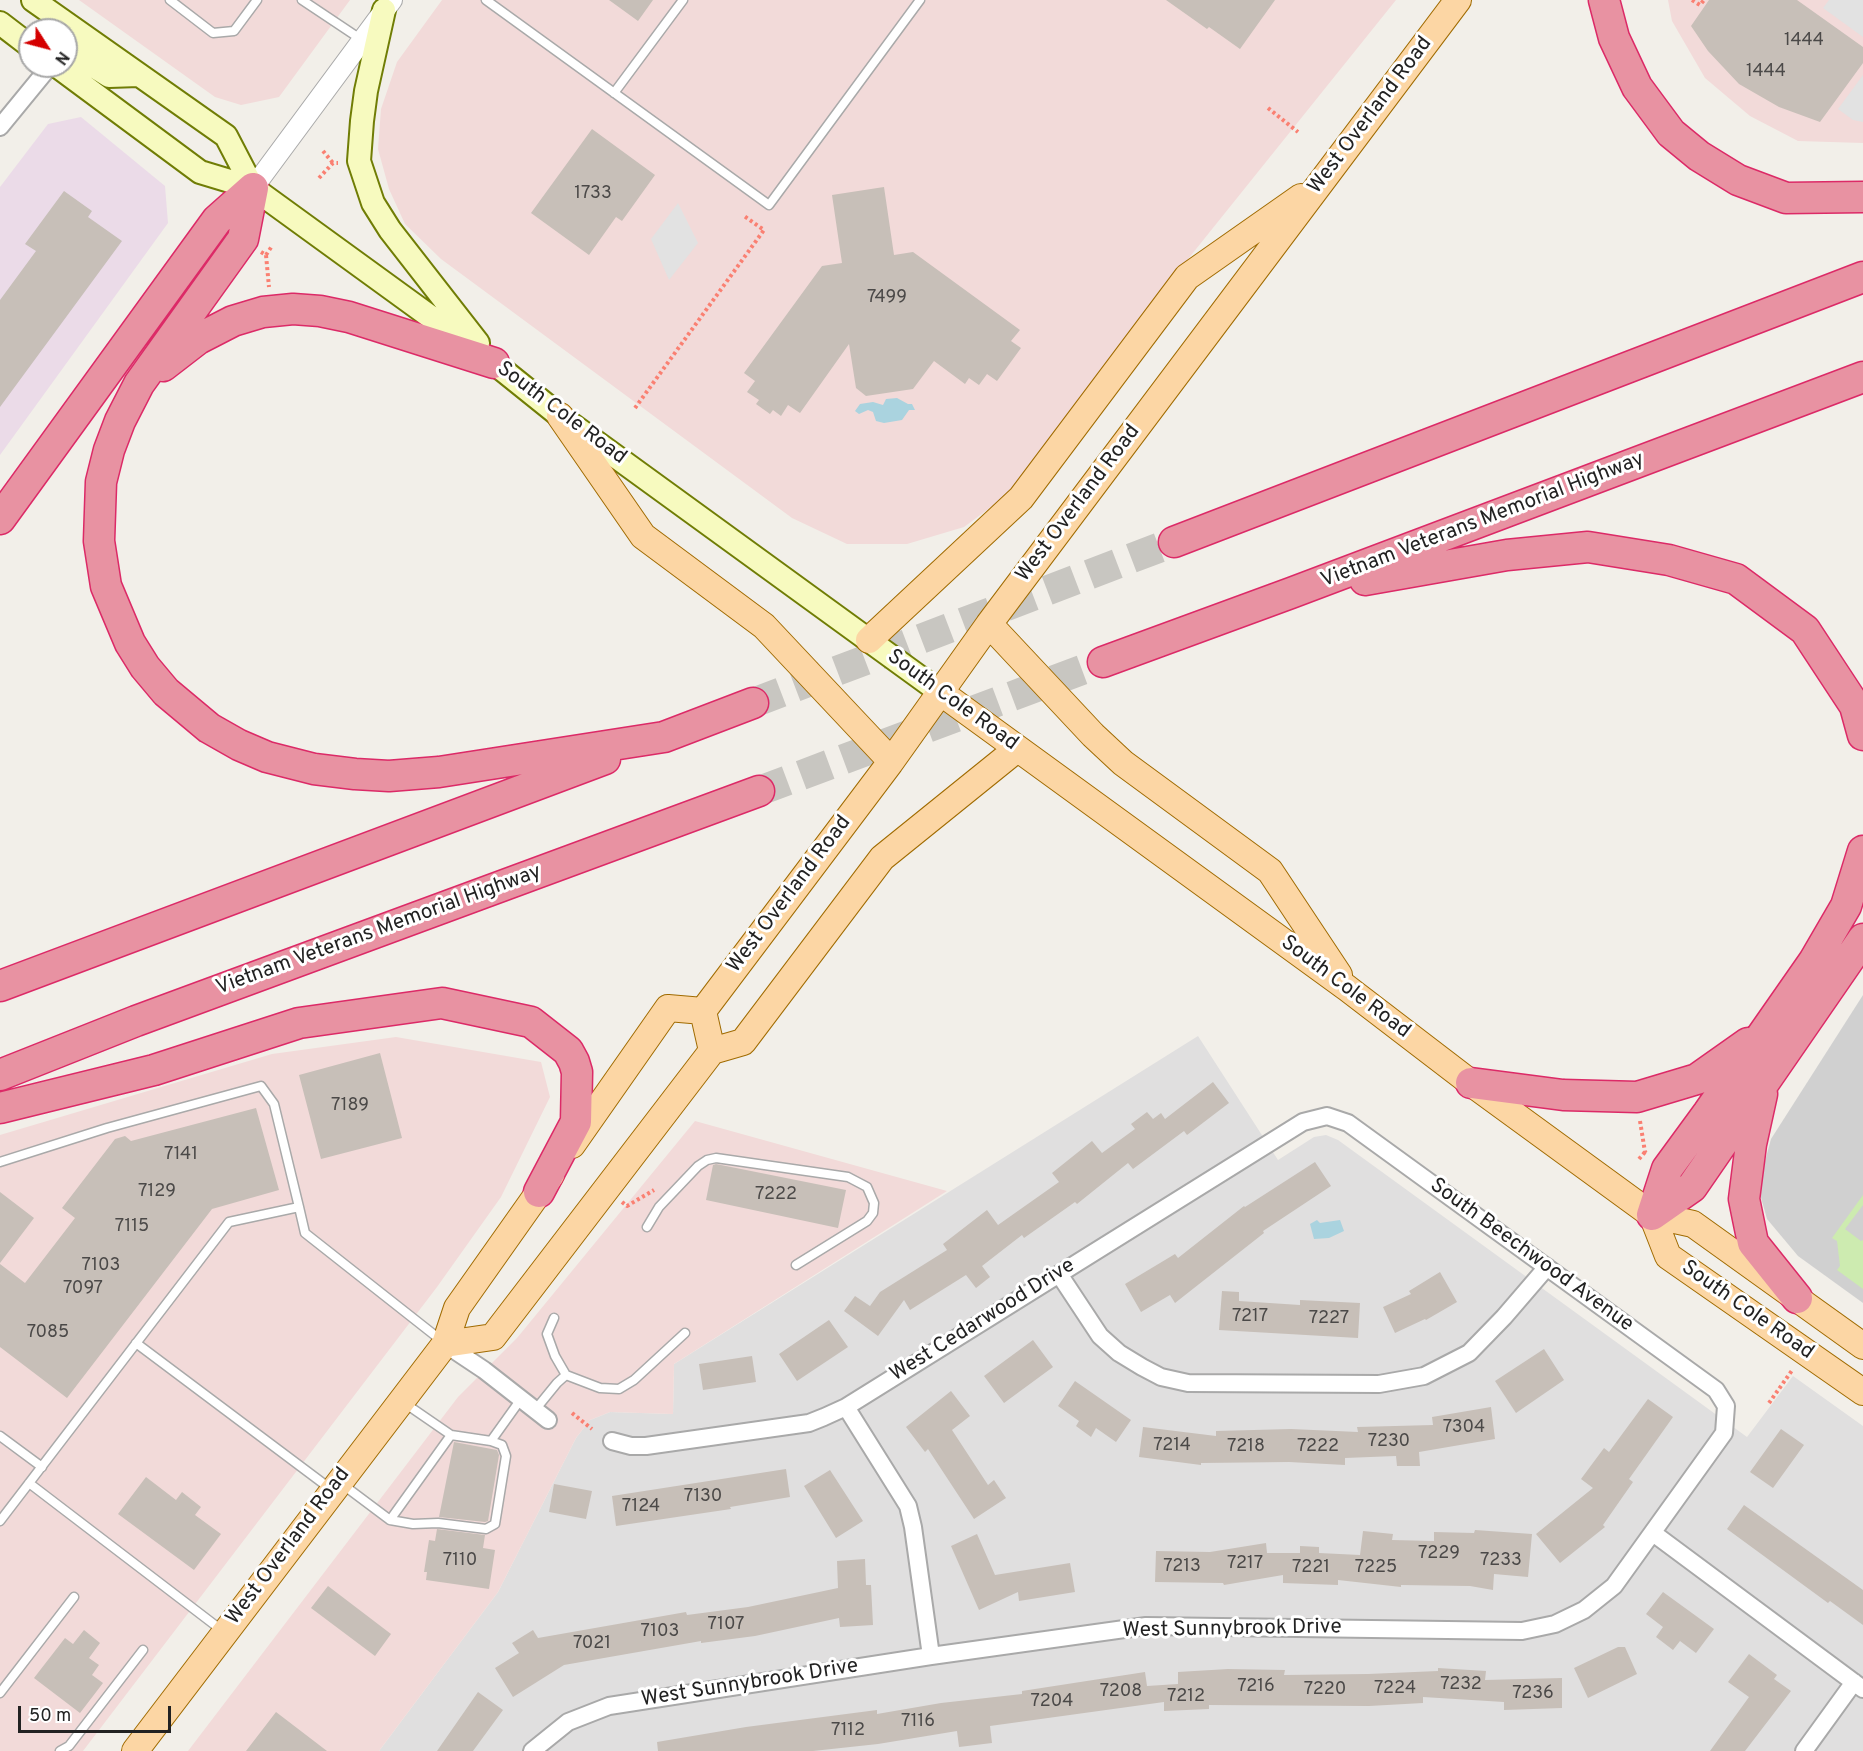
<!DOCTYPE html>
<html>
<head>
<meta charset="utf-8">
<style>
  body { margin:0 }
  #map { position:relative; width:1863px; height:1751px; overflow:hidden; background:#f2efe9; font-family:Overpass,sans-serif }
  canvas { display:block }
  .north { position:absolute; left:18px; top:18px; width:60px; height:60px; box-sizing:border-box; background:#fff; border:2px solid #a7a7a7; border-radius:50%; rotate:126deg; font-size:16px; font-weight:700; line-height:24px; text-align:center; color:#222 }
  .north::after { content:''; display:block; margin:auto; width:21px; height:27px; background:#d40000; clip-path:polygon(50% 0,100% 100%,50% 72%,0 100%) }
  .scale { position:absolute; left:18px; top:1706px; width:153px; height:27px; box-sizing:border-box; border:3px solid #222; border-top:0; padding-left:8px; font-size:18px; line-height:21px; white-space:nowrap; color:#222; -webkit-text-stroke:4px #fff; paint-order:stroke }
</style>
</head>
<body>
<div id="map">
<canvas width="1863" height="1751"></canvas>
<div class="north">N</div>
<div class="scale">50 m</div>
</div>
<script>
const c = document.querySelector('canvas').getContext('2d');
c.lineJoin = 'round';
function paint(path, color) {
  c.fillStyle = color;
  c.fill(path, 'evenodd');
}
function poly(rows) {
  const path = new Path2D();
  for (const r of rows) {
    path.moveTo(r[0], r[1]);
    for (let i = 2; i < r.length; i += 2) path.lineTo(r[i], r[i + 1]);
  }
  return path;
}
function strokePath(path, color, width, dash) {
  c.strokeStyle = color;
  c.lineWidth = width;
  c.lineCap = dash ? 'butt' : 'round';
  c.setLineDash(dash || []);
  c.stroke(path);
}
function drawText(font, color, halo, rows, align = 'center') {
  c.font = font + ' Overpass,sans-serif';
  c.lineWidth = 6;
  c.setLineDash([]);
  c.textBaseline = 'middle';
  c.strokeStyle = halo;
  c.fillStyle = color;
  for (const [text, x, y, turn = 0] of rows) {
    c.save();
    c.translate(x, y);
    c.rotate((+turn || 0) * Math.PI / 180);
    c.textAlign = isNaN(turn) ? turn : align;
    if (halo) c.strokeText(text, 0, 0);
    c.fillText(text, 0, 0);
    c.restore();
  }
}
const residential = poly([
  [1198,1036,1278,1160,1314,1137,1326,1135,1338,1140,1747,1437,1793,1376,1863,1426,1863,1751,379,1751,498,1592,576,1438,590,1420,610,1412,673,1414,674,1364]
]);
const commercial = poly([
  [79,0,350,0,279,97,241,105,215,97],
  [442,0,1396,0,1176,274,1014,490,964,527,907,544,847,544,792,518,441,259,405,224,389,189,378,149,381,109,397,62],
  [1668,0,1863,0,1863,143,1798,141,1750,116,1705,78,1672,21],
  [396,1037,541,1062,550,1097,501,1197,437,1287,83,1751,0,1751,0,1135,272,1054],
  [695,1121,947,1191,674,1364,673,1414,610,1412,590,1420,576,1438,498,1592,379,1751,188,1751,458,1397,517,1338]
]);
const industrial = poly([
  [81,117,165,186,168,223,0,455,0,187,48,124]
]);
const religious = poly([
  [1863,995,1863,1303,1798,1256,1767,1219,1758,1187,1771,1139]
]);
const grass = poly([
  [1863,1195,1863,1205,1845,1229,1861,1241,1863,1240,1863,1289,1837,1270,1840,1266,1837,1241,1832,1238]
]);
const parking = poly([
  [1829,0,1863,0,1863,37,1823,8],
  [1863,75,1863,122,1853,120,1838,109],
  [678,203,698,243,669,280,651,239]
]);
const water = poly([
  [897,398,908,404,912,404,915,410,909,410,902,420,884,423,876,421,873,412,868,410,859,414,855,411,860,404,873,402,883,405,886,399],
  [1317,1220,1320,1223,1340,1220,1344,1231,1329,1238,1314,1239,1310,1224]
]);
const building = poly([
  [609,0,653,0,638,21],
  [1166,0,1275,0,1240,49,1209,27,1207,29],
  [1709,0,1797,0,1863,47,1863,63,1820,122,1779,107,1739,84,1708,51,1691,26],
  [592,129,655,175,622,221,616,217,589,255,531,213],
  [884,187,894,255,913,252,1020,330,1011,341,1021,348,997,381,987,374,979,385,969,378,965,384,934,361,913,389,866,396,856,388,849,344,800,413,788,405,781,416,773,410,770,414,756,404,759,400,747,392,755,381,744,373,822,266,842,263,832,195],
  [64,191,92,211,88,217,122,241,0,407,0,300,36,251,25,244],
  [380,1053,402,1138,321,1159,299,1075],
  [1213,1082,1229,1103,1187,1135,1184,1131,1133,1169,1128,1163,1077,1204,1075,1202,1024,1238,1022,1235,982,1266,990,1277,976,1288,966,1275,910,1310,904,1300,878,1336,844,1311,855,1296,870,1306,880,1292,947,1250,943,1244,987,1210,998,1225,1059,1182,1052,1173,1092,1141,1102,1153,1135,1129,1131,1124,1147,1112,1153,1119,1161,1113,1165,1119],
  [256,1108,279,1190,212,1209,67,1398,0,1347,0,1264,25,1283,75,1218,62,1208,115,1139,125,1136,131,1141],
  [1315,1162,1331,1186,1263,1231,1264,1233,1175,1303,1170,1295,1141,1312,1125,1284,1175,1254,1178,1258,1244,1206,1245,1207],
  [716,1164,846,1190,838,1228,706,1200,713,1165],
  [0,1192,34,1218,0,1263],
  [1440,1272,1457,1302,1426,1320,1425,1319,1395,1333,1383,1307,1411,1294,1409,1291],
  [1222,1291,1239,1292,1239,1301,1300,1305,1300,1300,1360,1303,1358,1338,1219,1330],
  [829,1320,848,1347,797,1381,779,1354],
  [1033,1340,1053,1367,1004,1403,984,1376],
  [1544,1349,1564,1380,1516,1413,1495,1381],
  [752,1356,756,1382,703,1390,699,1364],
  [1075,1381,1131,1420,1116,1442,1096,1428,1091,1437,1076,1426,1079,1421,1058,1406],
  [951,1391,970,1416,952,1430,988,1485,994,1480,1006,1498,974,1519,928,1449,925,1452,906,1427],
  [1648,1399,1673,1417,1629,1479,1633,1482,1603,1525,1605,1527,1560,1563,1536,1534,1593,1488,1581,1479,1604,1448,1609,1452],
  [1491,1407,1495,1439,1419,1452,1420,1466,1397,1466,1396,1456,1345,1458,1345,1465,1289,1462,1201,1463,1201,1465,1139,1457,1143,1427,1216,1436,1216,1431,1291,1429,1358,1432,1357,1427,1433,1425,1432,1417],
  [1781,1429,1804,1445,1773,1488,1750,1472],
  [454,1442,497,1450,499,1455,488,1521,485,1522,439,1517],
  [786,1469,790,1497,730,1507,731,1509,616,1526,612,1496],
  [830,1470,863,1521,836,1538,804,1486],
  [146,1477,176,1500,182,1492,201,1507,195,1515,221,1534,194,1570,118,1514],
  [554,1484,592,1491,586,1519,549,1512],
  [1744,1505,1863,1590,1863,1625,1830,1601,1828,1603,1727,1529],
  [437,1529,485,1535,483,1548,495,1550,489,1589,426,1580,427,1572,424,1572,429,1540,435,1541],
  [1475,1530,1532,1534,1528,1577,1494,1574,1493,1590,1470,1586,1401,1585,1401,1587,1338,1580,1338,1585,1283,1583,1283,1575,1224,1585,1223,1583,1155,1582,1156,1551,1210,1552,1266,1543,1267,1553,1300,1553,1300,1546,1319,1547,1319,1553,1360,1555,1363,1531,1393,1534,1392,1540,1434,1541,1434,1532,1474,1533],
  [977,1534,995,1575,1070,1563,1075,1592,1019,1601,1018,1592,979,1610,951,1546],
  [865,1559,866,1585,871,1585,873,1625,840,1627,839,1618,755,1636,701,1643,701,1641,564,1665,513,1697,495,1668,519,1653,512,1643,533,1630,538,1638,686,1612,687,1615,748,1607,838,1588,837,1561],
  [328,1586,391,1634,375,1656,311,1608],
  [1663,1592,1714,1629,1696,1653,1680,1641,1673,1650,1656,1637,1663,1627,1646,1614],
  [84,1630,100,1643,89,1658,99,1665,92,1675,103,1683,80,1713,34,1678,65,1638,73,1644],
  [1618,1647,1625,1647,1637,1674,1588,1698,1574,1668],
  [1749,1654,1777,1675,1774,1679,1791,1691,1745,1751,1710,1751,1749,1697,1728,1682],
  [1438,1668,1486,1671,1485,1680,1562,1678,1562,1708,1504,1710,1504,1702,1423,1697,1423,1703,1369,1706,1209,1705,1209,1709,1164,1711,1164,1702,990,1726,992,1743,959,1747,957,1731,878,1744,813,1751,658,1751,657,1742,746,1727,877,1710,877,1714,941,1703,1022,1694,1022,1691,1145,1672,1147,1686,1178,1684,1178,1672,1228,1669,1285,1670,1284,1675,1368,1674,1438,1671],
  [478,1692,503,1710,473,1751,437,1751],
  [276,1712,327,1751,246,1751]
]);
const motorwayTunnel = poly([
  [753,703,1174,542],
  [759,791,1103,662]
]);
const path = poly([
  [1692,0,1700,5,1704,0],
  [1268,108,1298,132],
  [323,151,333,163],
  [319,178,333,163,338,163],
  [261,252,266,255,269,287],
  [266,255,272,246],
  [635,408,764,230,744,216],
  [1640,1121,1645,1152,1648,1154],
  [1639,1159,1645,1152],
  [622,1202,627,1206,654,1190],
  [1769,1403,1793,1369],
  [572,1413,592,1429]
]);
const service = poly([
  [170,0,213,33,234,31,257,0],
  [302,0,362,40],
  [486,0,769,205,920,0],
  [614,93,683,0],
  [0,1162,107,1128,261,1086,274,1104,299,1207],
  [647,1227,659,1207,698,1166,707,1160,716,1158,848,1177,867,1187,874,1203,873,1213,867,1221,796,1265],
  [554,1318,547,1334,555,1356,566,1375,600,1388,619,1389,634,1380,685,1333],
  [136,1343,332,1490],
  [403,1402,451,1435,491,1441,521,1399],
  [535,1410,557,1383,566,1375],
  [0,1436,42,1467],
  [29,1483,224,1632],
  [342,1484,390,1520,451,1435],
  [390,1520,413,1524,438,1523,486,1529,495,1524,506,1456,502,1445,491,1441],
  [0,1521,229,1222,299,1207,305,1233,442,1341],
  [0,1693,74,1597],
  [60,1751,69,1746,143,1650]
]);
const minor = poly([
  [0,127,50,66],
  [1059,1274,1100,1336,1119,1353,1142,1367,1161,1377,1188,1383,1379,1384,1424,1376,1469,1353,1504,1317,1547,1267],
  [445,1344,484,1370,548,1420],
  [846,1407,908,1506,913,1527,931,1656],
  [1653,1533,1863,1689],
  [532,1751,568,1722,609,1706,931,1656,1146,1626,1522,1631,1555,1624,1584,1610,1614,1586,1724,1433,1726,1406,1716,1390,1348,1123,1327,1116,1303,1122,846,1407,824,1417,809,1423,646,1446,631,1446,612,1441],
  [1804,1751,1854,1682]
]);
const tertiary = poly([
  [253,188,392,0]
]);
const secondary = poly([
  [33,0,226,136,253,188],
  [384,10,366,91,362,121,359,161,373,203,390,230,478,343],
  [0,23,30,46],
  [66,53,76,55,109,76,139,75],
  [57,66,200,172,253,188,494,363,560,416,940,692]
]);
const primary = poly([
  [560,416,643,536,764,626,891,761],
  [989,624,1093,735,1123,763,1270,871,1339,975],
  [869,640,1021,498,1187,277,1301,197],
  [940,692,1347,988,1471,1083,1652,1215,1693,1224,1863,1346],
  [712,1051,743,1042,882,858,1017,749],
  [572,1145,668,1008,703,1011],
  [1652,1215,1668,1256,1863,1392],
  [445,1344,493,1337,712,1051,703,1011,890,763,989,624,1458,0],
  [135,1751,445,1344,457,1308,551,1175]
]);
const motorway = poly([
  [1604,0,1614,38,1637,87,1671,133,1699,156,1738,180,1786,198,1863,197],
  [253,188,243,239,139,384,120,421,109,450,101,482,99,541,106,586,130,643,145,667,166,692,209,728,239,745,267,757,314,769,355,774,389,776,439,772,664,737,753,703],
  [163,366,198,339,233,321,263,312,293,309,320,311,349,317,494,363],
  [0,519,217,220,253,188],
  [1174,542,1863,277],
  [1365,580,1507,555,1588,547,1669,560,1736,579,1805,630,1855,706,1863,735],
  [1103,662,1291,593,1863,377],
  [0,986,605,759],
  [0,1075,136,1021,759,791],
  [1471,1083,1563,1095,1637,1097,1697,1079,1748,1043],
  [1762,1094,1751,1144,1744,1199,1753,1243,1797,1298],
  [0,1108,154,1070,299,1023,442,1003,531,1022,568,1051,574,1062,577,1072,576,1122,539,1192],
  [1652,1215,1667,1169,1708,1113,1814,961,1846,906,1863,851],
  [1652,1215,1692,1187,1863,939]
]);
const numberNames = [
  ["1444",1804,41],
  ["1444",1766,72],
  ["1733",593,194],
  ["7499",887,298],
  ["7189",350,1106],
  ["7141",181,1155],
  ["7129",157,1192],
  ["7222",776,1195],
  ["7115",132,1227],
  ["7103",101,1266],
  ["7097",83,1289],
  ["7217",1250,1317],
  ["7227",1329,1319],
  ["7085",48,1333],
  ["7304",1464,1428],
  ["7230",1389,1442],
  ["7214",1172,1446],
  ["7218",1246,1447],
  ["7222",1318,1447],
  ["7130",703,1497],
  ["7124",641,1507],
  ["7229",1439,1554],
  ["7110",460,1561],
  ["7233",1501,1561],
  ["7217",1245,1564],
  ["7213",1182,1567],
  ["7221",1311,1568],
  ["7225",1376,1568],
  ["7107",726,1625],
  ["7103",660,1632],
  ["7021",592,1644],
  ["7232",1461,1685],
  ["7216",1256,1687],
  ["7224",1395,1689],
  ["7220",1325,1690],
  ["7208",1121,1692],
  ["7236",1533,1694],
  ["7212",1186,1697],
  ["7204",1052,1702],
  ["7116",918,1722],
  ["7112",848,1731]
];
const streetNames = [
  ["West Overland Road",1371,116,-53],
  ["South Cole Road",561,414,37],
  ["West Overland Road",1079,504,-53],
  ["Vietnam Veterans Memorial Highway",1483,521,-21],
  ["South Cole Road",952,701,36],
  ["West Overland Road",790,895,-53],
  ["Vietnam Veterans Memorial Highway",379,931,-20],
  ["South Cole Road",1345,988,37],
  ["South Beechwood Avenue",1531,1256,36],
  ["South Cole Road",1747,1311,35],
  ["West Cedarwood Drive",983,1321,-32],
  ["West Overland Road",289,1547,-53],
  ["West Sunnybrook Drive",1232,1630,-1],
  ["West Sunnybrook Drive",750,1684,-9]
];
paint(residential, '#e0dfdf');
paint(commercial, '#f2dad9');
paint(industrial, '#ebdbe8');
paint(religious, '#d0d0d0');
paint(grass, '#cdebb0');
paint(parking, '#e2e2e2');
paint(water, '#aad3df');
paint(building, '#c7bfb8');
strokePath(motorwayTunnel, '#c8c6c1', 30, [30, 15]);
strokePath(service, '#a9a9a9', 11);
strokePath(minor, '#a9a9a9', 20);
strokePath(tertiary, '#a9a9a9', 22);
strokePath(secondary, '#707d05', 26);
strokePath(primary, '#a06b00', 28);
strokePath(motorway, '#dc2a67', 33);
strokePath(path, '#fa8072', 4, [3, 3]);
strokePath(service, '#fff', 8);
strokePath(minor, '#fff', 16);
strokePath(tertiary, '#fff', 20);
strokePath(secondary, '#f7fabf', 22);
strokePath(primary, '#fcd6a4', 26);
strokePath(motorway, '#e892a2', 30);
drawText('18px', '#4b4948', null, numberNames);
drawText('21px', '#222', '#fff', streetNames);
</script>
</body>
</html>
